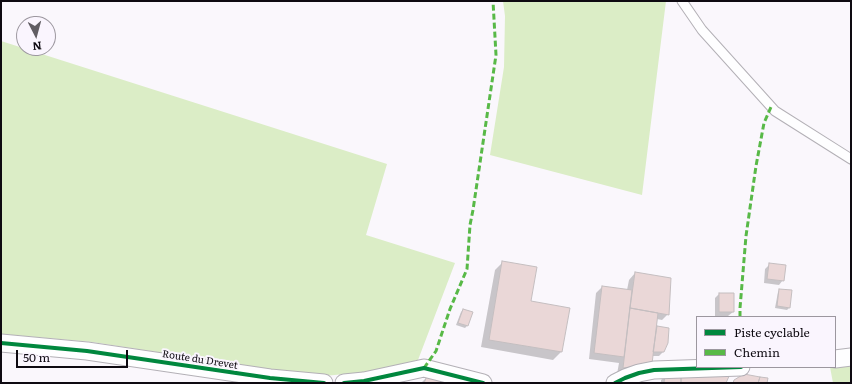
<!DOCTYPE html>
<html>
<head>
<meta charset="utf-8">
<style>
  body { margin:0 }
  #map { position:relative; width:852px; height:384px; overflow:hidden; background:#faf7fc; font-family:Literata,serif }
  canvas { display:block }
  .frame { position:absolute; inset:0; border:2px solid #0e0a11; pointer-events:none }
  .legend { position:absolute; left:696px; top:316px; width:140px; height:52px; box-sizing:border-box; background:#faf5fe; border:1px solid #9c979f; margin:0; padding:5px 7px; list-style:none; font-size:12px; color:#0e0a11 }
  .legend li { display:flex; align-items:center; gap:8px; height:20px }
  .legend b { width:20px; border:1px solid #9c979f }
  .north { position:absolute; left:16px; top:16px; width:40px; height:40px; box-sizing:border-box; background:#faf5fe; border:1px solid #9c979f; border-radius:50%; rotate:174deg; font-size:11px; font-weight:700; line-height:16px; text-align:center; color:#0e0a11 }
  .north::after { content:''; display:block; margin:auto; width:14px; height:18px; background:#615d63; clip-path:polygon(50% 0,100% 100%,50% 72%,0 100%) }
  .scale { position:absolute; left:16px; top:350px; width:112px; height:18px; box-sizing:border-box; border:2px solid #0e0a11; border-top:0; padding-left:5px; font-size:12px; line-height:14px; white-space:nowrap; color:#0e0a11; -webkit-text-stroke:3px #faf5fe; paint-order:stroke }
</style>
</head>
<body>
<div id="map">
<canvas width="852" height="384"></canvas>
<div class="frame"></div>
<ul class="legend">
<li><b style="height:5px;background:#00873e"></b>Piste cyclable</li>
<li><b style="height:5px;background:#58b947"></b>Chemin</li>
</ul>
<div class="north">N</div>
<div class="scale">50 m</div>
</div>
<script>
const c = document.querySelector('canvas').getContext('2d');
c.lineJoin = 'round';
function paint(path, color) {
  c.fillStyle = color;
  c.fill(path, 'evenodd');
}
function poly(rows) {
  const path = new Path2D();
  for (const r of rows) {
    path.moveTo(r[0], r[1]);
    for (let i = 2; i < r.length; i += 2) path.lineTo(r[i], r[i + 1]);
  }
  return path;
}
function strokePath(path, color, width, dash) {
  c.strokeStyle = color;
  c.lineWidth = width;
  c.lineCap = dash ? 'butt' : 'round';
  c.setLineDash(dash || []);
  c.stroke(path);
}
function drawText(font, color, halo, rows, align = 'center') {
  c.font = font + ' Literata,serif';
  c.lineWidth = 4;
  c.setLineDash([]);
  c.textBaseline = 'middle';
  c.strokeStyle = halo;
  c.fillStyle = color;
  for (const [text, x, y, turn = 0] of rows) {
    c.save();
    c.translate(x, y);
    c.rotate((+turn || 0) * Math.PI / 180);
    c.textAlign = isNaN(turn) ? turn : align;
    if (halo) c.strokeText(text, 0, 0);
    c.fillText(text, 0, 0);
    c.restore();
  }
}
const green = poly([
  [503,1,666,1,642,195,490,155,504,67,505,16],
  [1,41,387,164,366,235,455,263,418,360,366,372,324,376,298,374,92,342,1,334],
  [851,362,851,383,833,383,830,367,835,367]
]);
const shadow = poly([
  [503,262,530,302,561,352,553,360,481,347,495,270],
  [770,264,783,280,779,285,764,283,765,269],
  [635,273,668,314,662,320,657,319,656,327,668,328,663,352,659,356,652,356,651,364,617,374,619,363,589,359,596,293,602,287,627,290,629,280],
  [779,290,789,308,787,310,775,308,778,292],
  [719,294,733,312,728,316,715,316,715,298],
  [463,310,471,313,467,326,465,328,456,325,461,312],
  [666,376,700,376,726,383,661,383,661,380],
  [427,377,445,383,421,383]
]);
const building = poly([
  [502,261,537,267,531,301,570,308,562,352,489,340,502,261],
  [769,263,786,265,784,281,767,279,769,263],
  [635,272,671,278,669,315,630,308,635,272],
  [602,286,632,290,624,357,594,353,602,286],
  [779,289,792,290,790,308,777,306,779,289],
  [719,293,734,293,734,312,719,312,719,293],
  [630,308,658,313,652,364,623,368,630,308],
  [463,309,473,312,468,326,458,323,463,309],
  [657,326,669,328,668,343,664,352,653,352,657,326],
  [730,374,726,383,681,383,681,376,700,377,700,375,730,374],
  [744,374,760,377,758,383,733,383,734,380,744,374],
  [665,375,681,376,681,383,664,383,665,375],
  [427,376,448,383,424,383,427,376],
  [760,377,768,378,767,383,758,383,760,377]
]);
const service = poly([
  [682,1,702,30,775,111,851,159]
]);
const minor = poly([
  [1,343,87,351,270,378,324,383],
  [835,359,851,357],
  [344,383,364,381,424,368,483,383],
  [615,383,625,378,639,373,654,370,741,367]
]);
const quiet = poly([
  [740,317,740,308,746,236,756,166,764,123,771,107],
  [424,368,436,351,450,309,467,269,470,225,473,210,496,55,493,1]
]);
const cycleway = poly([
  [1,343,87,351,270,378,324,383],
  [344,383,364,381,424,368,483,383],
  [615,383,625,378,639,373,654,370,741,367]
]);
const streetNames = [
  ["Route du Drevet",200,360,9]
];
paint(green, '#dbedc6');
paint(shadow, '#0003');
paint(building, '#ead7d7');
strokePath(building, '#c4bec0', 1);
strokePath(service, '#b3b0b6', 11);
strokePath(minor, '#b3b0b6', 19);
strokePath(service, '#fefeff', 9);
strokePath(minor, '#fefeff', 17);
strokePath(quiet, '#58b947', 3, [6, 3]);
strokePath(cycleway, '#00873e', 4);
drawText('10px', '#0e0a11', '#faf5fe', streetNames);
</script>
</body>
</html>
